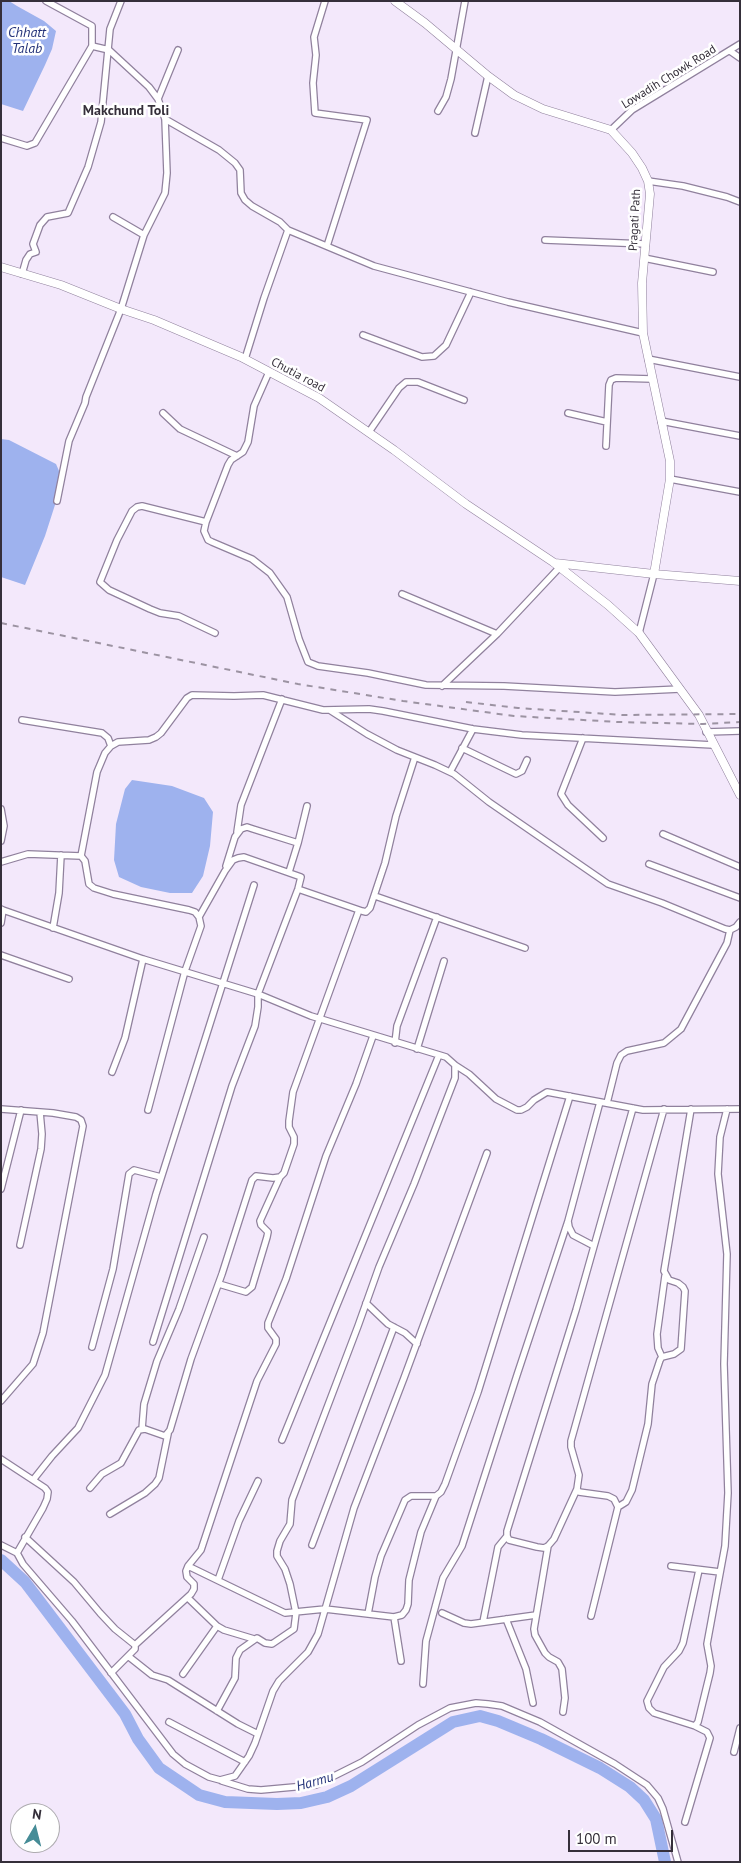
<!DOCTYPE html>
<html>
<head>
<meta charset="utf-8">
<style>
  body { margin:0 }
  #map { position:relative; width:741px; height:1863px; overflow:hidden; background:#f3e8fb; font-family:"PT Sans",sans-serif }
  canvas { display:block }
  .frame { position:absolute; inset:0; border:2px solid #352f3a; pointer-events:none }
  .north { position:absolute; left:10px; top:1803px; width:50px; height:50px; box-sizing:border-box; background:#fff; border:1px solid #aeacb0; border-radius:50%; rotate:8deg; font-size:14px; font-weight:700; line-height:20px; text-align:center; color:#352f3a }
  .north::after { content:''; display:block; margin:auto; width:18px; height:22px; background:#468c97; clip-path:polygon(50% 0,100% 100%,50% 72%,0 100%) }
  .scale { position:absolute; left:568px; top:1830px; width:105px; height:22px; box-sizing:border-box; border:2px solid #352f3a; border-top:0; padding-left:6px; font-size:15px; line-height:18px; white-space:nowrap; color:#352f3a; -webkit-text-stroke:4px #fff; paint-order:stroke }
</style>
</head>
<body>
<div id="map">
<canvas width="741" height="1863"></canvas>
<div class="frame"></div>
<div class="north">N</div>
<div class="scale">100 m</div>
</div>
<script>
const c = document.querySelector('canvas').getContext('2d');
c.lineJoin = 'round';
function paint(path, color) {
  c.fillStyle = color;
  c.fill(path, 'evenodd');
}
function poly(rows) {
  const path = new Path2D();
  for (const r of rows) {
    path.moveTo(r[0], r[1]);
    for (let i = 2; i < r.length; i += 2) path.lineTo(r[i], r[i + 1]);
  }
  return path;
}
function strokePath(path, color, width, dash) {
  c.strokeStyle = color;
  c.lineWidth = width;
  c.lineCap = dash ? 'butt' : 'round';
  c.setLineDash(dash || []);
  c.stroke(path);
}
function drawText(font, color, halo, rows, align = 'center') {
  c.font = font + ' "PT Sans",sans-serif';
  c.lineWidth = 5;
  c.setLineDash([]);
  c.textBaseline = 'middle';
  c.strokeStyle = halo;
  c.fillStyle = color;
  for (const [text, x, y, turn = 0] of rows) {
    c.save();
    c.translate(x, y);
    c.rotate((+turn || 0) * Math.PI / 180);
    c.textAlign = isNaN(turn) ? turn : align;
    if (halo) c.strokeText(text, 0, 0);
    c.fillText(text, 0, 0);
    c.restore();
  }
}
const water = poly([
  [1,1,9,1,17,6,44,21,56,31,52,49,45,65,23,111,1,104],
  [1,439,9,440,56,464,63,480,45,536,25,585,1,577],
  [132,780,172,786,204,798,213,812,210,846,203,876,192,893,170,893,141,887,119,877,114,860,116,824,125,789]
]);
const river = poly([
  [1,1560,25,1582,125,1714,138,1739,159,1768,199,1795,225,1802,277,1804,301,1803,327,1797,351,1786,453,1722,480,1716,498,1721,541,1739,600,1768,630,1787,644,1800,656,1819,665,1862]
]);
const street = poly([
  [325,1,314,37,316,55,313,83,315,113,367,120,327,246],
  [730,51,740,58],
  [158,99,178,50],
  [438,111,446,97,451,79,465,1],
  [165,119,219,150,235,163,240,170,241,193,245,200,252,206,280,222,288,230,264,298,245,359],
  [611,130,632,110,740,44],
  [475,133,488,76],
  [1,138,27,146,35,143,92,46,92,26,46,1],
  [648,181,683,186,727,197,740,202],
  [113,217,144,235],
  [288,230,374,266,508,302,643,333],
  [545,240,646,244],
  [644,258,713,272],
  [22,274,26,260,30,254,36,252,33,244,40,225,47,217,68,213,88,167,101,122,110,29,121,1],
  [363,335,422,357,434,356,446,345,471,292],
  [648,359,740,377],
  [269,372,254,406,248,442,243,452,231,460,228,465,206,522,204,531,208,540,212,542,252,559,270,573,287,597,299,639,308,662,318,666,368,673,426,685,504,686,615,692,680,689],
  [163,413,180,429,237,456],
  [568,413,607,422],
  [661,421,740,436],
  [369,432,399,388,406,382,418,382,464,400],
  [606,446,609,385,611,380,616,378,652,379],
  [670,479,740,492],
  [57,501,69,441,85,403,86,397,121,309,144,235,165,193,167,173,165,119,158,99,149,87,109,50,92,46],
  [206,522,142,506,137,507,132,511,117,540,100,582,109,590,150,609,160,613,179,616,215,633],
  [402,594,497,634],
  [639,633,654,574],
  [442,686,497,634,559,568],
  [331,711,367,734,397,750,435,765,454,774,489,802,608,884,662,903,725,929,730,930,736,927,740,922],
  [22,720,102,733,108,738,111,746],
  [706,732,740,731],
  [583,738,561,794,568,805,603,838],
  [462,748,516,774,522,771,527,760],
  [450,772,473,729],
  [1,809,4,826,1,841],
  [237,832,241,805,282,699],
  [663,834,740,867],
  [81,856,97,772,105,753,111,746,118,742,149,740,156,737,161,733,187,698,192,695,234,696,263,695,323,710,369,709,383,711,473,729,522,735,713,745],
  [1,862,28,854,81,856,85,861,89,884,94,888,113,894,189,910,195,912,199,917,201,926,185,971,148,1110],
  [649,864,740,898],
  [226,866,235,837,241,829,247,827,253,829,298,843],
  [289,872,298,843,307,806],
  [298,889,362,911,366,912,370,908,385,863,396,816,415,757],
  [375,896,525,948],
  [1,909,3,910,1,923],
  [3,910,143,959,258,994,311,1016,446,1057,455,1065,455,1078,414,1184,379,1267,358,1326,292,1500,290,1524,280,1541,277,1551,277,1556,285,1569,290,1584,296,1613,294,1629,272,1644,265,1643,257,1638,240,1650,236,1658,235,1678,217,1711],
  [53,928,59,893,61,855],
  [1,955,69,979],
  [395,1043,397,1026,437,917],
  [417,1049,444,961],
  [455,1065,469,1074,496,1099,517,1110,521,1110,527,1107,534,1100,547,1092,643,1110,740,1109],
  [112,1072,125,1038,143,959],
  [607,1103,617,1063,621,1055,627,1051,664,1043,681,1029,727,943,730,930],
  [1,1109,53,1113,76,1117,81,1120,83,1126,43,1333,33,1364,1,1401],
  [1,1189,21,1110],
  [20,1245,41,1149,42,1134,40,1112],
  [594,1246,573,1235,569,1227,568,1221,600,1102],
  [219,1284,246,1292,252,1287,267,1237,268,1232,261,1225,260,1221,280,1177],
  [366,1303,388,1324,405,1333,417,1344],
  [153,1342,232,1086,255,1026,258,1007,258,994,298,889,301,877,244,857,238,858,233,860,225,871,199,917],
  [92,1347,113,1269,129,1174,134,1170,161,1177],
  [662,1357,658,1348,657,1334,665,1276],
  [142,1429,144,1404,157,1361,179,1309,204,1237],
  [282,1440,439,1055],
  [1,1459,45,1488,48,1492,47,1499,43,1508,17,1553,23,1564,72,1621,173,1754,185,1764,209,1777,220,1780,235,1776,249,1756,255,1743,273,1691,279,1681,308,1652,318,1634,354,1508,404,1378,487,1153],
  [33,1480,52,1456,78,1428,105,1375,156,1194,254,885],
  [90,1488,102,1474,121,1463,139,1430,145,1429,165,1436,170,1430,191,1359,222,1274,252,1180,256,1176,273,1178,280,1177,284,1173,294,1144,294,1137,289,1127,289,1121,293,1092,359,910],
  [577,1489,554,1539,548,1546,544,1548,537,1547,509,1540,507,1536,507,1531,576,1310,633,1108],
  [618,1507,626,1502,632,1490,648,1424,652,1384,660,1360,662,1357,674,1354,681,1349,685,1291,683,1287,678,1283,669,1280,664,1271,691,1109],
  [110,1514,145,1493,155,1484,159,1478,168,1434],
  [25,1537,74,1582,100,1613,115,1629,135,1645,135,1649,111,1673],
  [1,1545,17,1553],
  [312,1545,394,1327],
  [548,1546,534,1629,535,1635,545,1653,549,1657,558,1662,562,1669,565,1698,563,1712],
  [188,1566,285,1613,325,1609,394,1617,402,1615,406,1610,408,1604,409,1580,421,1532,436,1496],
  [671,1566,720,1572],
  [699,1570,683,1643,679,1651,664,1667,647,1701,649,1708,654,1713,695,1726,698,1722,710,1673,711,1666,707,1644,725,1546,728,1493,724,1364,727,1254,718,1174,720,1137,727,1109],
  [218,1580,239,1521,258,1481],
  [188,1598,217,1626,224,1630,254,1639],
  [442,1613,464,1623,471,1624,536,1615],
  [368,1614,375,1577,381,1556,405,1500,411,1496,436,1496,441,1492,445,1484,478,1392,570,1096],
  [591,1616,618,1507,614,1499,608,1496,579,1492,577,1489,579,1475,571,1447,571,1441,664,1109],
  [394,1617,401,1661],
  [506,1619,526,1669,533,1703],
  [483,1622,498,1547,507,1536],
  [135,1645,191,1594,194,1589,194,1584,187,1577,186,1571,188,1566,201,1550,257,1381,276,1344,276,1339,268,1328,268,1323,286,1279,326,1156,356,1084,373,1036],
  [128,1656,152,1675,168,1680,238,1724,258,1734],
  [183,1674,217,1626],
  [423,1684,426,1641,443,1578,462,1546,517,1375,568,1221],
  [169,1722,245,1762],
  [734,1752,740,1728],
  [222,1781,248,1789,261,1790,316,1785,362,1762,418,1725,450,1708,476,1703,488,1704,502,1706,540,1722,615,1764,647,1785,658,1798,663,1809,678,1862],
  [685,1822,710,1738,707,1732,695,1726]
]);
const secondary = poly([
  [395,1,425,23,488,76,514,95,543,109,611,130,632,153,642,168,648,181,650,194,642,283,643,333,670,461,670,479,654,574],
  [1,267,61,285,121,309,154,320,241,357,319,398,394,450,466,504,553,562,608,605,639,633,699,715,740,795],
  [555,563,654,574,740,581]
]);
const rail = poly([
  [1,623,298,684,403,701,514,716,618,722,703,724,740,722],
  [466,702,518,708,623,715,740,714]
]);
const streetNames = [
  ["Lowadih Chowk Road",669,77,-32],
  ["Pragati Path",635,220,-87],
  ["Chutia road",298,375,28]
];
const waterNames = [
  ["Chhatt",27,33],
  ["Talab",27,49],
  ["Harmu",315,1782,-16]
];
const neighbourhoodNames = [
  ["Makchund Toli",126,111]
];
paint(water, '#9eb2ee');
strokePath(river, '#9eb2ee', 12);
strokePath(street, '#90819d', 8);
strokePath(secondary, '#90819d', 9);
strokePath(street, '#fff', 5.5);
strokePath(secondary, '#fff', 8);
strokePath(rail, '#9c93a2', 2, [6, 6]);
drawText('12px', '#352f3a', '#fff', streetNames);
drawText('italic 14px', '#25347a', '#fff', waterNames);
drawText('bold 14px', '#352f3a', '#fff', neighbourhoodNames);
</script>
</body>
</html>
